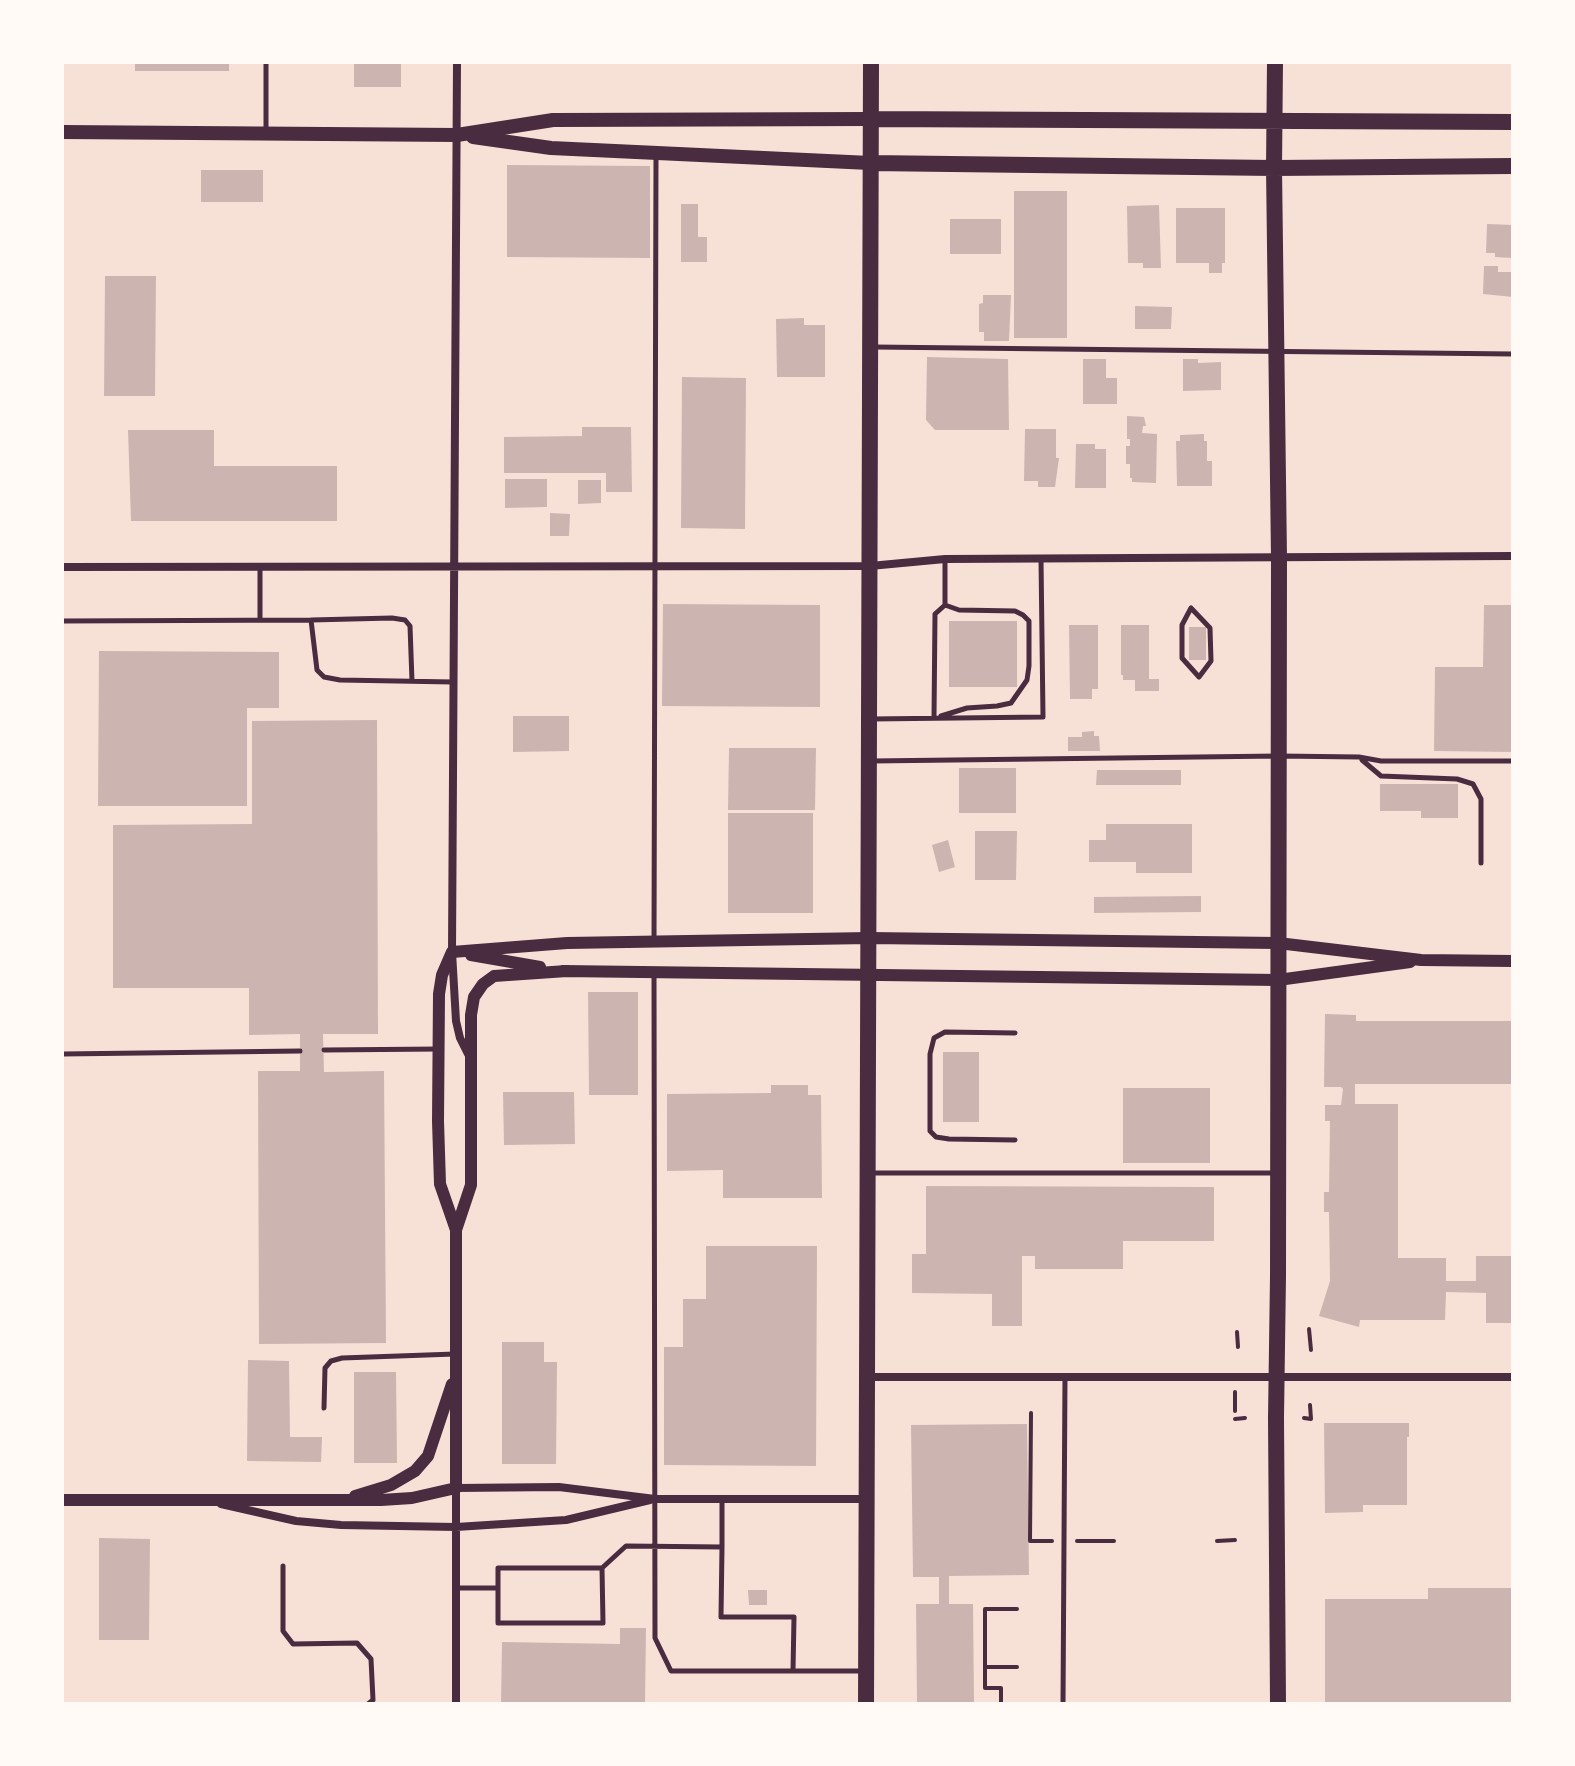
<!DOCTYPE html>
<html>
<head>
<meta charset="utf-8">
<style>
  body { margin:0 }
  #map { position:relative; width:1575px; height:1766px; overflow:hidden; background:#f7e1d7; font-family:"Fira Sans Condensed",sans-serif }
  canvas { display:block }
  .frame { position:absolute; inset:0; border:64px solid #fffaf5; pointer-events:none }
</style>
</head>
<body>
<div id="map">
<canvas width="1575" height="1766"></canvas>
<div class="frame"></div>
</div>
<script>
const c = document.querySelector('canvas').getContext('2d');
c.lineJoin = 'round';
function paint(path, color) {
  c.fillStyle = color;
  c.fill(path, 'evenodd');
}
function poly(rows) {
  const path = new Path2D();
  for (const r of rows) {
    path.moveTo(r[0], r[1]);
    for (let i = 2; i < r.length; i += 2) path.lineTo(r[i], r[i + 1]);
  }
  return path;
}
function strokePath(path, color, width, dash) {
  c.strokeStyle = color;
  c.lineWidth = width;
  c.lineCap = dash ? 'butt' : 'round';
  c.setLineDash(dash || []);
  c.stroke(path);
}
const building = poly([
  [135,62,229,62,229,71,135,71],
  [354,62,401,62,401,87,354,87],
  [507,165,650,166,650,258,507,257],
  [201,170,263,170,263,202,201,202],
  [1014,191,1067,191,1067,338,1014,338],
  [681,204,698,204,698,237,707,237,707,262,681,262],
  [1159,205,1161,268,1143,268,1143,263,1128,263,1127,206],
  [1176,208,1225,208,1225,263,1222,263,1222,273,1209,273,1209,263,1176,263],
  [950,219,1001,219,1001,254,950,254],
  [1487,224,1513,225,1513,258,1495,257,1495,253,1486,253],
  [1484,266,1498,266,1498,272,1513,272,1513,297,1483,294],
  [105,276,156,276,155,396,104,396],
  [983,295,1011,295,1009,341,984,341,984,332,979,332,979,304,983,303],
  [1135,306,1172,307,1171,329,1135,329],
  [804,318,804,325,825,325,825,377,777,377,776,319],
  [927,357,1008,359,1009,430,935,430,926,420],
  [1083,359,1106,359,1106,378,1117,378,1117,404,1083,404],
  [1183,359,1198,359,1198,363,1221,362,1221,390,1183,391],
  [682,377,746,378,745,529,681,528],
  [1127,416,1144,417,1146,426,1143,426,1142,433,1157,434,1156,483,1132,482,1132,478,1130,478,1130,464,1126,464,1126,446,1130,446,1130,439,1127,439],
  [582,427,631,427,632,492,606,492,606,473,504,473,504,437,582,436],
  [1025,429,1056,429,1056,458,1059,458,1055,487,1038,487,1038,481,1024,481],
  [128,430,214,430,214,466,337,466,337,521,131,521],
  [1204,434,1204,441,1207,441,1207,461,1212,461,1212,486,1177,486,1176,441,1180,441,1180,435],
  [1076,444,1095,444,1095,449,1106,449,1106,488,1075,488],
  [505,479,547,479,547,507,505,508],
  [578,480,601,480,601,503,578,504],
  [550,513,570,514,569,536,550,536],
  [663,604,820,605,820,707,662,706],
  [1484,605,1513,605,1513,752,1434,751,1435,667,1483,667],
  [949,621,1017,621,1017,687,949,687],
  [1069,625,1098,625,1098,689,1092,689,1092,699,1070,699],
  [1121,625,1149,625,1149,679,1159,679,1159,691,1135,691,1135,680,1123,680,1123,675,1121,675],
  [1189,627,1206,627,1206,660,1189,660],
  [99,651,279,652,279,708,247,708,247,806,98,806],
  [513,716,569,716,569,751,513,752],
  [377,720,378,1034,323,1034,324,1072,384,1071,386,1343,259,1344,258,1071,300,1071,300,1034,249,1035,249,988,113,988,113,825,252,824,252,721],
  [1094,731,1094,736,1099,736,1100,751,1068,751,1068,737,1082,737,1082,732],
  [729,748,816,748,815,810,728,810],
  [959,768,1016,768,1016,813,959,813],
  [1097,770,1181,770,1181,785,1096,785],
  [1380,784,1458,784,1458,818,1421,818,1421,811,1380,811],
  [728,813,813,813,813,913,728,913],
  [1106,824,1192,824,1192,873,1136,873,1136,862,1089,862,1089,840,1106,840],
  [975,831,1017,831,1016,880,975,880],
  [948,840,955,867,939,872,932,845],
  [1201,896,1201,912,1094,913,1094,897],
  [588,992,638,992,638,1095,589,1095],
  [1325,1014,1356,1015,1356,1021,1513,1021,1513,1084,1355,1084,1355,1104,1398,1104,1398,1258,1446,1258,1446,1281,1476,1281,1476,1256,1513,1256,1513,1323,1486,1323,1486,1293,1446,1292,1445,1320,1360,1320,1359,1327,1319,1316,1330,1281,1329,1212,1324,1212,1324,1192,1329,1192,1330,1121,1325,1121,1325,1105,1341,1105,1343,1089,1341,1087,1324,1087],
  [943,1052,979,1052,979,1122,943,1122],
  [771,1085,808,1085,808,1095,821,1095,822,1198,723,1198,723,1170,667,1171,667,1094,771,1093],
  [1123,1088,1210,1088,1210,1163,1123,1163],
  [503,1092,574,1092,575,1144,504,1145],
  [926,1186,1214,1187,1214,1241,1123,1241,1123,1269,1035,1269,1035,1256,1022,1256,1022,1326,992,1326,992,1294,912,1293,912,1254,926,1254],
  [706,1246,817,1246,816,1466,664,1465,664,1347,683,1347,683,1299,706,1299],
  [502,1342,544,1342,544,1362,557,1362,556,1464,502,1464],
  [248,1360,289,1361,290,1437,322,1437,321,1462,247,1461],
  [354,1372,396,1372,397,1463,354,1463],
  [1324,1423,1409,1423,1409,1437,1407,1437,1407,1505,1363,1505,1363,1512,1325,1513],
  [1027,1424,1029,1575,949,1576,949,1604,973,1604,974,1704,917,1704,916,1604,939,1604,939,1577,913,1577,911,1425],
  [99,1538,150,1539,149,1640,99,1640],
  [1428,1588,1513,1588,1513,1704,1325,1704,1325,1599,1428,1599],
  [748,1590,767,1590,767,1605,749,1605],
  [620,1628,646,1628,645,1704,501,1704,502,1642,620,1644]
]);
const path = poly([
  [1309,1329,1311,1350],
  [1237,1332,1238,1347],
  [1235,1411,1235,1392],
  [1031,1413,1030,1541,1052,1541],
  [1304,1418,1311,1419,1310,1405],
  [1235,1419,1245,1418],
  [1077,1541,1114,1541],
  [1217,1541,1235,1540],
  [985,1667,1017,1667],
  [1001,1704,1001,1688,985,1688,985,1609,1017,1609]
]);
const service = poly([
  [266,133,266,62],
  [874,347,1513,354],
  [260,567,260,620],
  [1191,608,1210,628,1211,661,1199,677,1182,658,1182,625,1191,608],
  [62,621,311,620],
  [412,681,410,626,405,620,392,618,311,620,317,670,324,677,340,680,453,682],
  [941,716,967,708,997,706,1011,703,1027,680,1029,666,1029,621,1023,615,1015,611,959,610,945,605],
  [934,718,935,614,945,605,945,559],
  [871,719,1043,717,1041,559],
  [1362,760,1381,776,1457,779,1473,784,1481,799,1481,863],
  [872,761,1279,756,1359,757,1381,761,1513,761],
  [654,941,656,155],
  [654,974,655,1638,671,1671,864,1671],
  [1015,1033,945,1032,934,1038,930,1054,930,1131,936,1137,949,1139,1015,1140],
  [324,1050,439,1049],
  [62,1054,300,1051],
  [869,1173,1275,1173],
  [324,1408,325,1368,331,1361,342,1358,455,1354],
  [722,1547,722,1499],
  [283,1566,283,1631,293,1644,357,1643,371,1659,373,1700,368,1704],
  [602,1568,626,1546,722,1547,721,1617,794,1617,793,1671],
  [456,1588,498,1588,498,1568,602,1568,603,1623,498,1623,498,1588],
  [1063,1704,1065,1377]
]);
const minor = poly([
  [457,62,452,952,456,1021,460,1038,468,1054],
  [62,567,870,566,945,559,1513,556],
  [867,1377,1513,1377],
  [221,1504,296,1521,341,1525,456,1527,566,1520,650,1500],
  [456,1704,456,1488,559,1487,655,1499,866,1499]
]);
const tertiary = poly([
  [452,952,567,943,869,938,1035,940,1278,943,1421,960,1513,961],
  [452,952,442,975,439,994,438,1121,440,1184,456,1230],
  [471,955,540,967],
  [562,971,1278,980,1410,962],
  [355,1496,391,1485,415,1471,428,1456,452,1384],
  [62,1500,381,1500,412,1498,456,1488,456,1230,471,1185,471,1015,474,997,483,984,494,976,567,971]
]);
const secondary = poly([
  [62,132,457,135,553,120,870,119],
  [473,137,551,148,870,163]
]);
const primary = poly([
  [1275,62,1274,168,1279,558,1278,1276,1276,1418,1278,1704],
  [870,119,1513,122],
  [870,163,1274,168,1513,166],
  [866,1704,871,62]
]);
paint(building, '#ccb4b1');
strokePath(path, '#4a2c40', 4);
strokePath(service, '#4a2c40', 5);
strokePath(minor, '#4a2c40', 8);
strokePath(tertiary, '#4a2c40', 12);
strokePath(secondary, '#4a2c40', 14);
strokePath(primary, '#4a2c40', 16);
</script>
</body>
</html>
